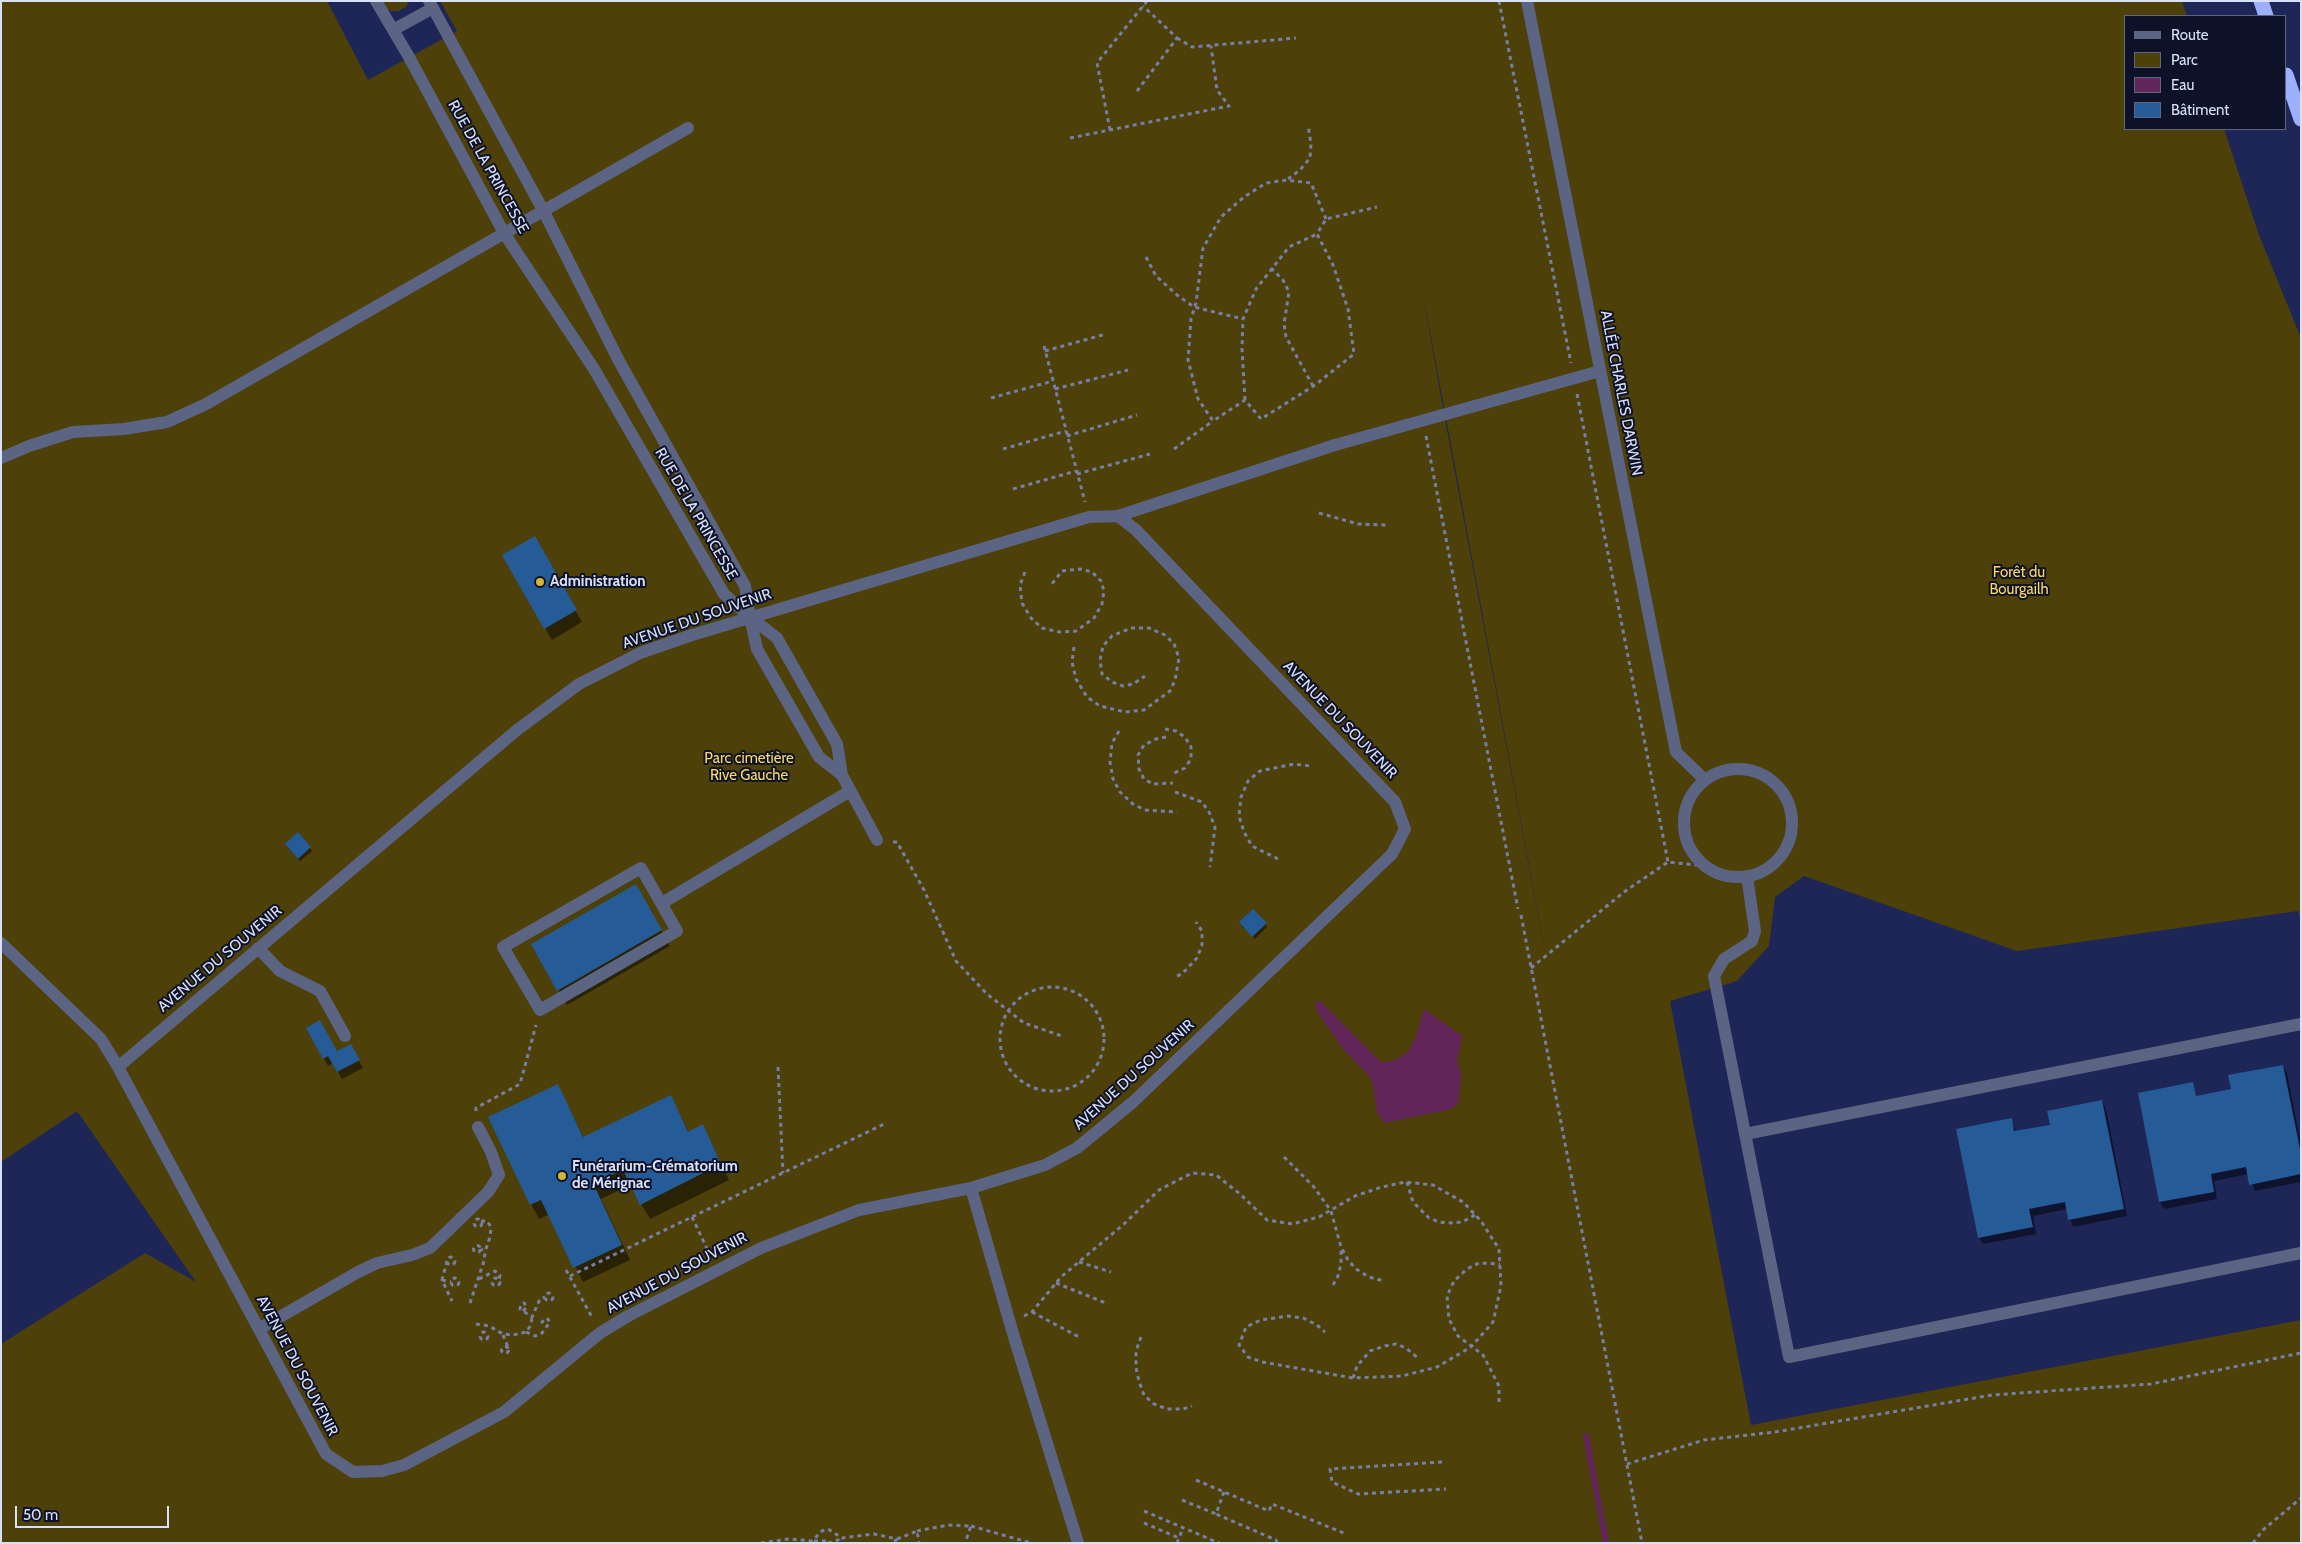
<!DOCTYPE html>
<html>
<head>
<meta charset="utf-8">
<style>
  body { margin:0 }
  #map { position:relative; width:2302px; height:1544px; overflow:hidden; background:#1e2557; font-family:Cabin,sans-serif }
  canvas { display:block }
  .frame { position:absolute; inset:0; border:2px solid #d9e1fa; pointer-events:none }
  .legend { position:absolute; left:2124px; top:15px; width:162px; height:115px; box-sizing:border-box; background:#0d1228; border:1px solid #5f657c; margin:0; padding:6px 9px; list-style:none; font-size:15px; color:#d9e1fa }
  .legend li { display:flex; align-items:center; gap:10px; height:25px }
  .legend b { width:25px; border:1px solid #5f657c }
  .scale { position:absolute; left:15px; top:1506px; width:154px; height:22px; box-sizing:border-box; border:2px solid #d9e1fa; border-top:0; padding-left:6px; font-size:15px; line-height:18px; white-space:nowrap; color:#d9e1fa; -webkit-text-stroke:4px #0d1228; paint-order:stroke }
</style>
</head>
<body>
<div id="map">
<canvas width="2302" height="1544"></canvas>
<div class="frame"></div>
<ul class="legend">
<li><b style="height:6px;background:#5c6483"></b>Route</li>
<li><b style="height:14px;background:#4e4009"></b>Parc</li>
<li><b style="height:14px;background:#63265a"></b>Eau</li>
<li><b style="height:14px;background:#255b97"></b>Bâtiment</li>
</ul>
<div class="scale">50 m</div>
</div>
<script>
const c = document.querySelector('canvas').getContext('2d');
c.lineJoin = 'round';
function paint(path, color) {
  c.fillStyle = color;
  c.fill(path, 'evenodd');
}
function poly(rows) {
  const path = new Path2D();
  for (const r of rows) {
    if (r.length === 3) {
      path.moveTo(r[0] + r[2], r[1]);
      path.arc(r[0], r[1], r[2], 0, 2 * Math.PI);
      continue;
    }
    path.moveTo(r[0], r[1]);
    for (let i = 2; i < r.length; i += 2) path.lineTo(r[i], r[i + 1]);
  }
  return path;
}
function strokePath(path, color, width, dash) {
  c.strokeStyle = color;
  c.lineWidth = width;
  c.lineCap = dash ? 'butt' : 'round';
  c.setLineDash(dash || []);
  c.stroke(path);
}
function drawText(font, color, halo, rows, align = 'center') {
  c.font = font + ' Cabin,sans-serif';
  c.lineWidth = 4;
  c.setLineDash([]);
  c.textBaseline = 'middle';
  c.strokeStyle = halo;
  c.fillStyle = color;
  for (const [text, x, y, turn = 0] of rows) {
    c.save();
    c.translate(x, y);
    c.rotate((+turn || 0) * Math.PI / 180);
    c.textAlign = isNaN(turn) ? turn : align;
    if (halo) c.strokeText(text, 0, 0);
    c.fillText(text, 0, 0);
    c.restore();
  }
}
const green = poly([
  [1,1,327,1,368,80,457,31,440,1,2182,1,2187,16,2126,16,2126,129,2224,129,2259,235,2301,338,2301,921,2298,911,2017,951,1804,876,1775,897,1769,946,1737,981,1670,1001,1751,1425,2301,1320,2301,1543,1,1543,1,1344,145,1253,196,1282,77,1111,1,1162],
  [1420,278,1545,951,1545,952,1444,414],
  [381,1,409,1,406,7,398,11,390,11,385,7]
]);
const water = poly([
  [1320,1001,1381,1062,1393,1061,1408,1052,1415,1039,1424,1009,1462,1036,1457,1061,1461,1075,1458,1104,1451,1109,1385,1123,1377,1112,1373,1084,1369,1076,1344,1050,1320,1016,1315,1006,1316,1002]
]);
const shadow = poly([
  [535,538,582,622,552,640,504,555],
  [288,848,310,848,312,851,300,861],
  [635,886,670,946,567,1005,533,944],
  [1266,924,1267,927,1255,939,1242,926],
  [307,1028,337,1053,350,1045,363,1068,342,1079,333,1063,328,1066],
  [2283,1066,2287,1073,2301,1145,2301,1182,2255,1191,2249,1174,2214,1181,2217,1199,2164,1209,2160,1202,2139,1094,2192,1084,2197,1097,2232,1090],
  [558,1086,584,1138,671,1097,689,1133,703,1126,729,1180,650,1219,630,1185,601,1199,630,1260,583,1282,550,1214,539,1219,531,1204],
  [2102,1101,2106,1109,2127,1216,2073,1227,2067,1209,2033,1216,2036,1234,1983,1244,1979,1237,2011,1119,2016,1132,2051,1126]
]);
const stream = poly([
  [1586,1436,1606,1543]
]);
const building = poly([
  [535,536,577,610,544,629,502,555],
  [298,832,311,847,298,859,285,844],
  [636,884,662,930,557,991,531,944],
  [1253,909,1267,923,1252,937,1239,922],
  [320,1020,337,1051,351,1044,360,1060,337,1072,328,1056,323,1059,306,1028],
  [2283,1065,2301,1154,2301,1174,2249,1185,2246,1167,2211,1174,2214,1192,2159,1202,2138,1093,2193,1082,2196,1096,2231,1089,2228,1075],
  [558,1084,583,1137,671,1095,688,1132,703,1124,721,1164,640,1205,623,1170,593,1183,622,1245,573,1268,541,1200,530,1205,488,1117],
  [2102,1100,2124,1209,2068,1220,2065,1202,2029,1209,2033,1227,1978,1238,1956,1129,2012,1118,2014,1131,2050,1125,2047,1111]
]);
const path = poly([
  [1499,1,1571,363],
  [1177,38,1192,47,1296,38],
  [1137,91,1177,38,1143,6],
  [1110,130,1097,63,1147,1],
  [1070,138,1229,106,1217,90,1211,46],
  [1288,179,1300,170,1310,158,1311,144,1308,125],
  [1326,219,1311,183,1287,180,1266,183,1244,197,1221,217,1203,248,1196,303,1191,319,1188,360,1198,399,1213,421,1245,400,1261,419,1315,385,1354,354,1348,309,1333,265,1317,234,1326,219,1377,207],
  [1146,257,1156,276,1177,295,1194,307,1243,319],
  [1271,268,1283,280,1289,292,1284,324,1286,337,1313,386],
  [1044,346,1085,502],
  [1045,351,1106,334],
  [1055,389,1128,370],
  [1577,394,1668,862],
  [991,398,1053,381],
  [1245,400,1242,349,1243,319,1256,289,1289,247,1317,234],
  [1067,436,1137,415],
  [1426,436,1518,909],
  [1003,449,1066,431],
  [1174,449,1213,421],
  [1077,474,1150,454],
  [1013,489,1076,471],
  [1319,513,1358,524,1387,525],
  [1025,572,1020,585,1022,603,1031,618,1042,628,1059,632,1076,631,1094,618,1102,604,1104,591,1101,581,1092,572,1080,569,1062,571,1051,585],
  [1074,647,1072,662,1076,679,1087,697,1100,706,1125,712,1144,710,1170,691,1175,680,1179,658,1174,644,1165,635,1149,628,1131,628,1112,636,1103,646,1100,660,1102,674,1112,682,1123,686,1133,684,1145,676],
  [1165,729,1176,731,1185,737,1191,747,1191,759,1185,768,1172,774],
  [1119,731,1112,743,1110,762,1113,779,1120,792,1134,805,1146,810,1177,812],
  [1166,737,1156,739,1144,745,1138,755,1139,769,1144,779,1153,784,1173,783],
  [1175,792,1202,802,1209,812,1215,827,1210,867],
  [893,842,897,842,924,890,956,961,987,994,1024,1023,1062,1036],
  [1278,859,1252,846,1244,832,1239,816,1241,797,1248,781,1260,771,1294,764,1310,766],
  [1521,915,1642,1543],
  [1531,968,1624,892,1668,862,1705,866],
  [1177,976,1182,974,1197,958,1202,945,1202,931,1196,922],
  [1052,1039,52],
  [778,1067,783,1173],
  [476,1111,476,1108,520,1084,536,1025],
  [1284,1157,1314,1187,1331,1211,1341,1247,1348,1260,1356,1269,1369,1277,1384,1281],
  [1407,1182,1413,1202,1429,1218,1439,1222,1451,1223,1462,1222,1475,1215],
  [692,1217,711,1257],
  [478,1223,4],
  [481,1221,487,1221,491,1227,490,1237,485,1252],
  [477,1249,3.5],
  [451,1261,4],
  [447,1261,442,1280,452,1301],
  [1079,1262,1111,1272],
  [566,1270,593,1319],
  [570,1276,884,1124],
  [455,1282,4],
  [496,1282,4],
  [479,1279,495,1271,500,1275,499,1280],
  [442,1280,451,1282],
  [1056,1283,1108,1304],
  [1333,1285,1338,1276,1341,1264,1341,1248],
  [549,1297,4],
  [470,1303,484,1261,485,1252,481,1249],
  [523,1311,527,1307,524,1303,521,1304,520,1309,532,1317,540,1299,545,1297],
  [1032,1312,1079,1337],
  [1024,1316,1032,1312,1061,1277,1124,1224,1159,1190,1192,1173,1216,1175,1240,1194,1267,1220,1292,1224,1319,1217,1355,1196,1382,1187,1405,1182,1433,1185,1463,1202,1481,1221,1499,1249,1501,1286,1493,1322,1471,1347,1437,1367,1402,1376,1353,1378,1262,1362,1248,1357,1239,1345,1246,1327,1261,1320,1288,1316,1303,1318,1317,1325,1325,1332],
  [476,1324,489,1326,503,1334,513,1335,526,1332,531,1325,532,1317],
  [526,1332,535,1336,542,1333,550,1322,547,1318,542,1322,546,1326],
  [484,1336,4],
  [503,1335,508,1347],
  [1141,1337,1136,1351,1136,1368,1139,1381,1144,1395,1154,1404,1167,1409,1183,1409,1192,1406],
  [505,1350,3.5],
  [1353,1378,1357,1366,1370,1351,1385,1346,1396,1344,1406,1348,1418,1358],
  [1499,1402,1499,1386,1483,1355,1458,1336,1449,1319,1447,1296,1454,1281,1467,1269,1479,1263,1500,1264],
  [1442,1462,1330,1469,1332,1482,1358,1494,1446,1489],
  [1627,1464,1704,1440,1775,1432,1992,1395,2151,1384,2301,1353],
  [1196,1480,1269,1511,1272,1504,1346,1534],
  [1224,1492,1216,1514,1276,1540,1277,1543],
  [1182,1500,1216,1514],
  [1144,1511,1219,1543],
  [1144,1523,1179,1538],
  [971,1526,1031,1543],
  [917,1531,948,1525,971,1526,965,1543],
  [897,1539,917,1531,919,1543],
  [814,1541,828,1541],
  [761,1543,789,1539,812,1541,822,1531,828,1529,842,1538,874,1534,897,1539,893,1543],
  [828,1543,841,1539],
  [1177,1543,1183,1528],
  [2253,1543,2263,1530,2301,1498]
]);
const minor = poly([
  [376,1,409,57,504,233,594,369,724,594,750,617,745,586,619,361,543,210,429,1],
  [1527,1,1676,752,1705,780],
  [393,30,433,8],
  [1,458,29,446,73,432,124,429,167,422,206,404,688,128],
  [1118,516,1136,530,1395,802,1405,829,1392,854,1133,1102,1077,1148,1045,1165,971,1188,859,1210,761,1248,628,1316,600,1333,504,1412,404,1465,382,1471,353,1472,326,1454,118,1067,517,730,579,684,640,653,692,635,1089,517,1118,516],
  [1118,516,1335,445,1600,371],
  [1738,823,54],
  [842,775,819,757,757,649,750,617,777,638,837,744,842,775,877,840],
  [641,868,677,931,540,1010,503,947,641,868],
  [1747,876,1755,931,1752,941,1724,959,1714,976,1789,1357,2301,1253],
  [662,903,850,791],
  [1,943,101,1039,118,1067],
  [258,948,280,971,320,991,345,1036],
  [1745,1134,2301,1024],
  [971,1188,1014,1337,1078,1543],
  [259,1329,358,1272,377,1263,412,1255,430,1248,488,1192,499,1175,491,1152,478,1127]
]);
const highway = poly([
  [2261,1,2266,16],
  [2286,75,2301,119]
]);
const markers = [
  [540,582,5,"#d7b434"],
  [562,1176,5,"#d7b434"]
];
const streetNames = [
  ["RUE DE LA PRINCESSE",488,167,61],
  ["ALLÉE CHARLES DARWIN",1621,393,79],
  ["RUE DE LA PRINCESSE",696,514,60],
  ["AVENUE DU SOUVENIR",697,619,-19],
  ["AVENUE DU SOUVENIR",1340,720,46],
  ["AVENUE DU SOUVENIR",220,959,-40],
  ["AVENUE DU SOUVENIR",1134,1075,-42],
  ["AVENUE DU SOUVENIR",677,1273,-28],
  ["AVENUE DU SOUVENIR",297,1366,62]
];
const parkNames = [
  ["Forêt du",2019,573],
  ["Bourgailh",2019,590],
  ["Parc cimetière",749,759],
  ["Rive Gauche",749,776]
];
const poiNames = [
  ["Administration",550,582],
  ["Funérarium-Crématorium",572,1167],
  ["de Mérignac",572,1184]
];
paint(green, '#4e4009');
paint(water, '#63265a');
paint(shadow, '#0007');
strokePath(stream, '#63265a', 6);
paint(building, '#255b97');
strokePath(path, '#777fa5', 3, [4, 4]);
strokePath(minor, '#5c6483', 12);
strokePath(highway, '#9db0fd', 15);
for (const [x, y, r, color] of markers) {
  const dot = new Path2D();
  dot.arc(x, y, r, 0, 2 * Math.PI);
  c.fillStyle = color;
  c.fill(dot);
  strokePath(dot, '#0d1228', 2);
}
drawText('15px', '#d9e1fa', '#0d1228', streetNames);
drawText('15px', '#fcd961', '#0d1228', parkNames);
drawText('bold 15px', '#d9e1fa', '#0d1228', poiNames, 'left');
</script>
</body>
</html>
